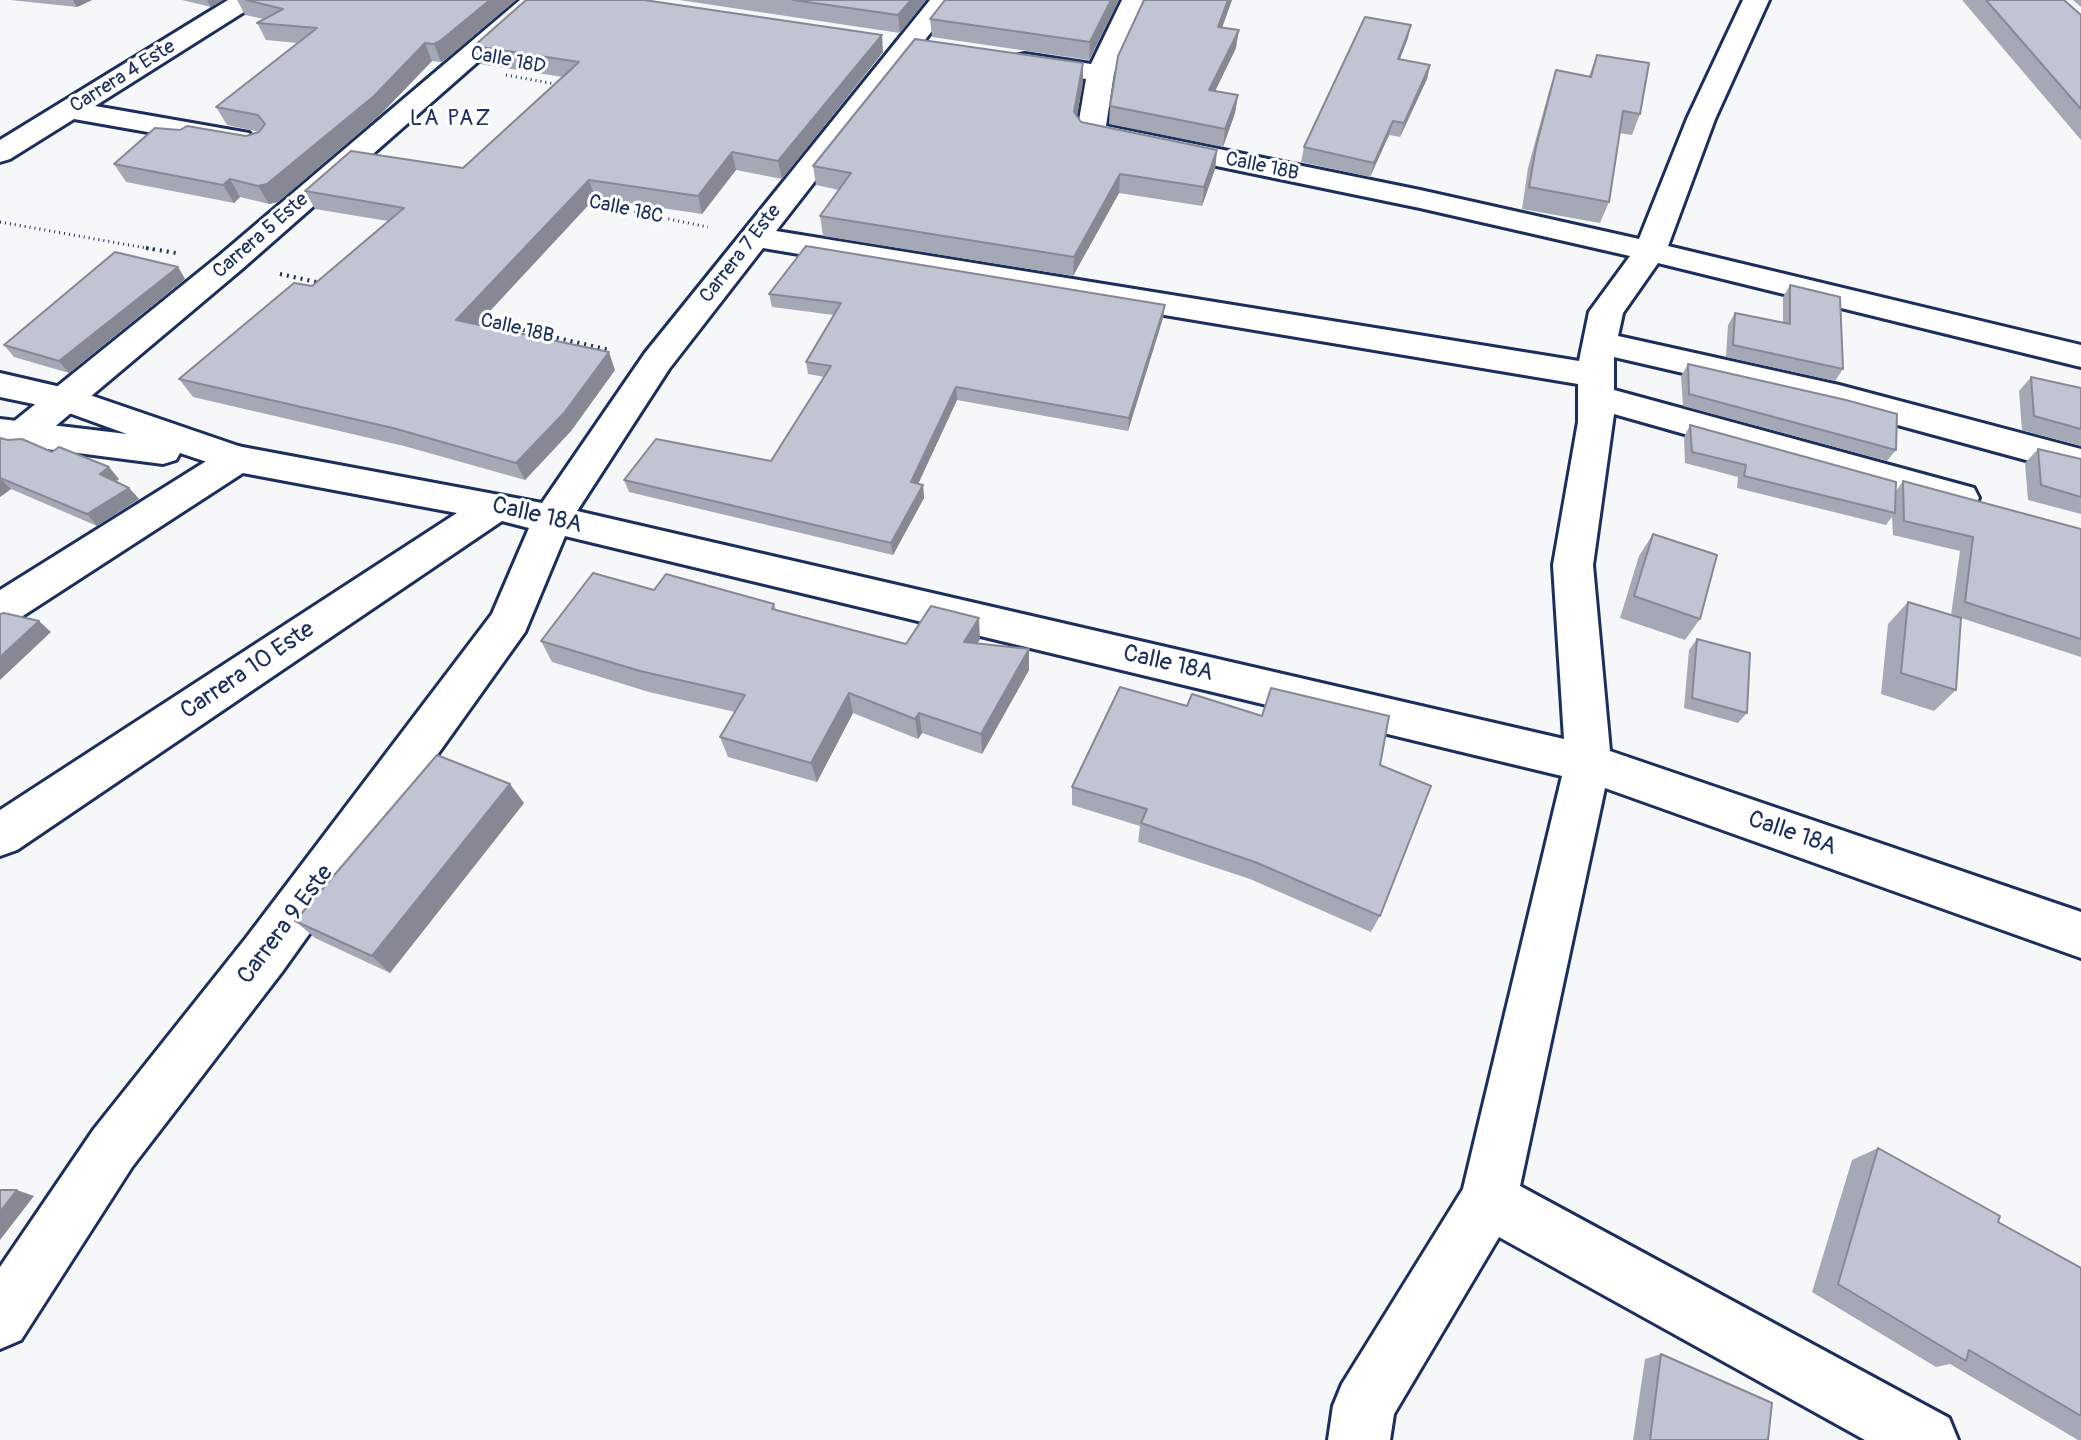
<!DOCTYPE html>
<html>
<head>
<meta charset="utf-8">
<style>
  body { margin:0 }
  canvas { display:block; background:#f6f7f9 }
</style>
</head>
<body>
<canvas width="2081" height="1440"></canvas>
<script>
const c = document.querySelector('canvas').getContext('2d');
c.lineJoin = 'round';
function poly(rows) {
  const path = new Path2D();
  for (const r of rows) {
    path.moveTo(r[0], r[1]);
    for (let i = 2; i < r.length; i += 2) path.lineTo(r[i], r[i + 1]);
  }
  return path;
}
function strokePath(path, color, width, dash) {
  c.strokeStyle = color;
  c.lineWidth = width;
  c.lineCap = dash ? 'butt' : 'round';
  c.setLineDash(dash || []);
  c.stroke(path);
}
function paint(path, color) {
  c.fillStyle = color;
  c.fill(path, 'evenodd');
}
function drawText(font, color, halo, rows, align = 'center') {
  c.font = font + ' Pangolin,sans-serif';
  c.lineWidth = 6;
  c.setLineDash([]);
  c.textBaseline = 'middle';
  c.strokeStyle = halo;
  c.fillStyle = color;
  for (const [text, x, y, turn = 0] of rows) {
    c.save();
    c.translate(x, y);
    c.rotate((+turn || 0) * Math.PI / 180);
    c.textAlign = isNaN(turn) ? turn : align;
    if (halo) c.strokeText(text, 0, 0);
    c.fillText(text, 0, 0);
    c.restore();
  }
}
const pathFar1 = poly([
  [506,75,560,85],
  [585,202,708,227],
  [0,222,157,250]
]);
const path = poly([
  [146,248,176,253],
  [280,274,321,283],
  [475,319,610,350]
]);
const minor = poly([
  [228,0,259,0,255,5,95,106,249,133,253,139,249,145,239,148,74,119,10,159,0,162,0,140,228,0],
  [520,0,548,0,242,269,33,445,20,449,7,445,2,436,7,427,220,255,520,0],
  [930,0,956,0,776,231,1579,361,1589,312,1630,256,1420,208,1081,138,1077,132,1086,79,1025,70,1015,68,1011,62,1015,56,1025,54,1091,64,1122,0,1148,0,1114,73,1106,126,1420,190,1639,239,1687,119,1743,0,1769,0,1715,119,1668,246,2081,345,2081,367,1658,263,1623,313,1618,336,1839,385,2081,449,2081,475,1839,409,1614,357,1614,390,1974,488,1979,498,1974,508,1960,512,1614,414,1593,565,1610,751,2081,912,2081,958,1605,788,1520,1186,1949,1418,1958,1440,1865,1440,1499,1237,1394,1414,1390,1440,1328,1440,1333,1406,1342,1384,1463,1189,1562,776,565,536,525,632,282,972,132,1167,21,1340,0,1349,0,1267,94,1129,246,938,492,614,529,528,502,521,17,850,0,856,0,810,457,513,243,473,15,621,0,626,0,590,224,450,237,446,542,503,645,353,930,0],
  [763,248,1578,384,1578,422,1553,565,1564,739,577,511,669,369,763,248]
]);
const major = poly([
  [0,373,78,391,250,450,256,459,250,468,237,472,180,453,176,460,163,464,0,443,0,419,127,434,58,409,0,397,0,373]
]);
const wall = poly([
  [10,0,92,0,77,7],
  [182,0,223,0,211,7],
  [237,0,516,0,447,58,441,62,432,61,382,113,278,202,269,204,240,197,234,203,126,182,114,164,246,136,260,132,227,125,216,107,298,43,266,40,257,23,264,19,245,15],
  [679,0,926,0,900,33],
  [945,0,1119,0,1089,60,932,37,930,19],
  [1232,0,1222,28,1236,48,1215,91,1238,95,1235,113,1223,147,1109,124,1110,106],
  [1962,0,2064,0,2081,15,2081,140],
  [2073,0,2081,0,2081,7],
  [1408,38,1400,59,1430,65,1427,79,1400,137,1389,135,1370,177,1301,162,1304,147],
  [474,46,883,52,782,179,736,170,702,214,595,198,477,324,615,370,571,431,525,480,404,446,193,397,179,379,312,286,388,221,315,209,305,191,463,168,563,77,480,64],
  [1597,55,1640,114,1632,135,1619,133,1609,202,1600,223,1522,209,1528,168,1549,91,1556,70,1589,76],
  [1083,63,1083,82,1077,116,1081,122,1217,150,1215,169,1202,206,1119,193,1073,276,823,236,820,216,839,190,816,185,813,166],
  [178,267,185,279,69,373,14,357,4,345],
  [1790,285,1843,369,1835,381,1726,357,1728,325,1735,313,1783,323,1783,297],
  [769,294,1165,305,1163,318,1128,431,957,400,918,484,923,485,924,498,893,555,629,492,624,480,771,461,824,377,808,374,806,362,834,315,772,307],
  [1688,364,1896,450,1887,461,1683,406,1681,376],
  [2031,377,2081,388,2081,446,2022,430,2019,391],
  [1690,425,1896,491,1903,481,2081,529,2081,657,1961,618,1956,690,1934,711,1881,694,1888,624,1908,602,1951,615,1960,551,1893,535,1892,517,1886,525,1737,488,1738,477,1685,463,1684,437],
  [0,438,52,452,119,479,116,482,129,488,139,499,97,526,11,489,0,497],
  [2038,449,2081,459,2081,514,2028,500,2025,463],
  [1653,534,1700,619,1685,640,1620,618,1639,556],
  [654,590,774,604,776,610,906,644,980,639,978,643,1029,670,982,754,922,733,918,739,853,713,817,782,728,757,720,737,735,712,649,692,552,662,541,641],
  [1697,639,1747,713,1738,723,1684,708,1689,650],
  [1380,765,1380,916,1371,932,1250,879,1138,842,1140,826,1072,805,1072,787],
  [524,803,390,973,315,938,295,921],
  [1878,1148,1998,1222,2081,1268,2081,1440,2078,1440,1950,1364,1936,1367,1812,1292,1852,1160],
  [1661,1354,1768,1440,1633,1440,1645,1359]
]);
const shadedWall = poly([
  [73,0,92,0,77,7],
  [207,0,223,0,211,7],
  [490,0,516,0,447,58,441,62,434,44],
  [911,0,926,0,900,33,898,15],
  [1111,0,1119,0,1089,60,1090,42],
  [1228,0,1232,0,1216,44,1218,27],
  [1411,25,1408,38,1394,73,1398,59],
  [1239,30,1236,48,1207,108,1209,90],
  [882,35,883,52,782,179,778,161],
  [425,43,432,61,382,113,278,202,269,204,258,186],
  [1083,63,1083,82,1074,132,1074,112],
  [1430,65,1427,79,1400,137,1404,123],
  [1238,95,1235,113,1223,147,1225,129],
  [1393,121,1389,135,1370,177,1374,163],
  [1217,150,1215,169,1202,206,1204,187],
  [732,152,736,170,702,214,698,196],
  [1120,174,1119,193,1073,276,1074,257],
  [230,179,240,197,234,203,223,185],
  [589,180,595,198,465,338,456,320],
  [178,267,185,279,69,373,59,361],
  [1165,305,1163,318,1128,431,1129,418],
  [609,352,615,370,571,431,525,480,516,463],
  [956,387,957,400,913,495,911,482],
  [109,467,119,479,110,486,100,474],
  [0,478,11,489,0,497],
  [923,485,924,498,893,555,891,543],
  [129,488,139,499,97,526,87,514],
  [979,618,980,639,966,663,964,642],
  [39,621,51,632,0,680,0,657],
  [1029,649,1029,670,982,754,981,734],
  [849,693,853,713,817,782,811,763],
  [919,713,922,733,918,739,915,719],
  [510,784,524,803,390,973,372,956],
  [17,1190,34,1196,0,1240,0,1212]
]);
const building = poly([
  [246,0,490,0,440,41,434,44,425,43,374,96,267,184,258,186,230,179,223,185,114,164,155,128,180,130,187,126,246,136,259,132,265,124,258,115,216,107,317,28,257,23,283,9,246,0],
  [526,0,644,0,882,35,778,161,732,152,698,196,589,180,456,320,609,352,564,413,516,463,393,428,179,379,294,283,312,286,404,208,305,191,351,151,463,168,579,62,474,46,526,0],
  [793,0,911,0,898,15,793,0],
  [945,0,1111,0,1090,42,930,19,945,0],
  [1144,0,1228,0,1218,27,1239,30,1209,90,1238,95,1225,129,1110,106,1118,56,1144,0],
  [1986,0,2064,0,2081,15,2081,109,1986,0],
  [1365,17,1411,25,1398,59,1430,65,1404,123,1393,121,1374,163,1304,147,1365,17],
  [915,39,1083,63,1074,112,1081,122,1217,150,1204,187,1120,174,1074,257,820,216,851,173,813,166,915,39],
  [1597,55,1649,63,1640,114,1623,111,1609,202,1529,187,1536,147,1556,70,1591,77,1597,55],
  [806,246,1165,305,1129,418,956,387,911,482,923,485,891,543,624,480,656,439,771,461,831,366,806,362,841,303,769,294,806,246],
  [115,252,178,267,59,361,4,345,115,252],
  [1790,285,1840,297,1843,369,1733,345,1735,313,1790,324,1790,285],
  [1688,364,1846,400,1897,414,1896,450,1689,394,1688,364],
  [2031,377,2081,388,2081,429,2034,416,2031,377],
  [1690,425,1896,482,1895,513,1744,476,1746,465,1692,452,1690,425],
  [0,438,8,440,22,439,52,452,59,447,109,467,100,474,129,488,87,514,0,478,0,438],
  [2038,449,2081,459,2081,497,2041,485,2038,449],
  [1903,481,2081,529,2081,639,1965,602,1973,537,1904,521,1903,481],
  [1653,534,1717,555,1700,619,1634,596,1653,534],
  [593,573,654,590,666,574,774,604,772,609,906,644,931,606,979,618,964,642,1029,649,981,734,919,713,915,719,849,693,811,763,720,737,745,695,640,671,541,641,593,573],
  [1908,602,1961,618,1956,690,1901,673,1908,602],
  [4,613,39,621,0,657,0,614,4,613],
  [1697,639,1750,653,1747,713,1692,698,1697,639],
  [1120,687,1187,706,1192,694,1262,716,1271,688,1389,716,1380,765,1431,786,1380,916,1255,862,1141,823,1147,809,1072,787,1120,687],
  [437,755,510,784,372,956,295,921,437,755],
  [1878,1148,2000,1216,1998,1222,2081,1268,2081,1416,1969,1350,1966,1361,1838,1284,1878,1148],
  [0,1190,17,1190,0,1212,0,1190],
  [1661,1354,1772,1403,1768,1440,1650,1440,1661,1354]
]);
const farStreetnames = [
  ["Calle 18D",508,61,11],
  ["Carrera 4 Este",123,77,-32],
  ["Calle 18B",1262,167,12],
  ["Calle 18C",626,210,12],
  ["Carrera 5 Este",261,236,-41],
  ["Carrera 7 Este",741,254,-52],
  ["Calle 18B",517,329,13]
];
const farNeighbourhoodnames = [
  ["LA PAZ",451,119]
];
const streetNames = [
  ["Calle 18A",537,516,13],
  ["Calle 18A",1168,664,13],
  ["Carrera 10 Este",248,671,-34],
  ["Calle 18A",1792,834,19],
  ["Carrera 9 Este",286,925,-53]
];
strokePath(minor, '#1b2f5e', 6);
strokePath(major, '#1b2f5e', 6);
strokePath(pathFar1, '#1b2f5e', 3, [1, 4]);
strokePath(path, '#1b2f5e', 4, [2, 5]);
paint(minor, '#fff');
paint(major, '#fff');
paint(wall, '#a5a9b5');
paint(shadedWall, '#868994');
paint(building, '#c0c4d3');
strokePath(building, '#868994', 2);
drawText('20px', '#1b2f5e', '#fff', farStreetnames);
c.letterSpacing = '2px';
drawText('22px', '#1b2f5e', '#fff', farNeighbourhoodnames);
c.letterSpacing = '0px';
drawText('24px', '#1b2f5e', '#fff', streetNames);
</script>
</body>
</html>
